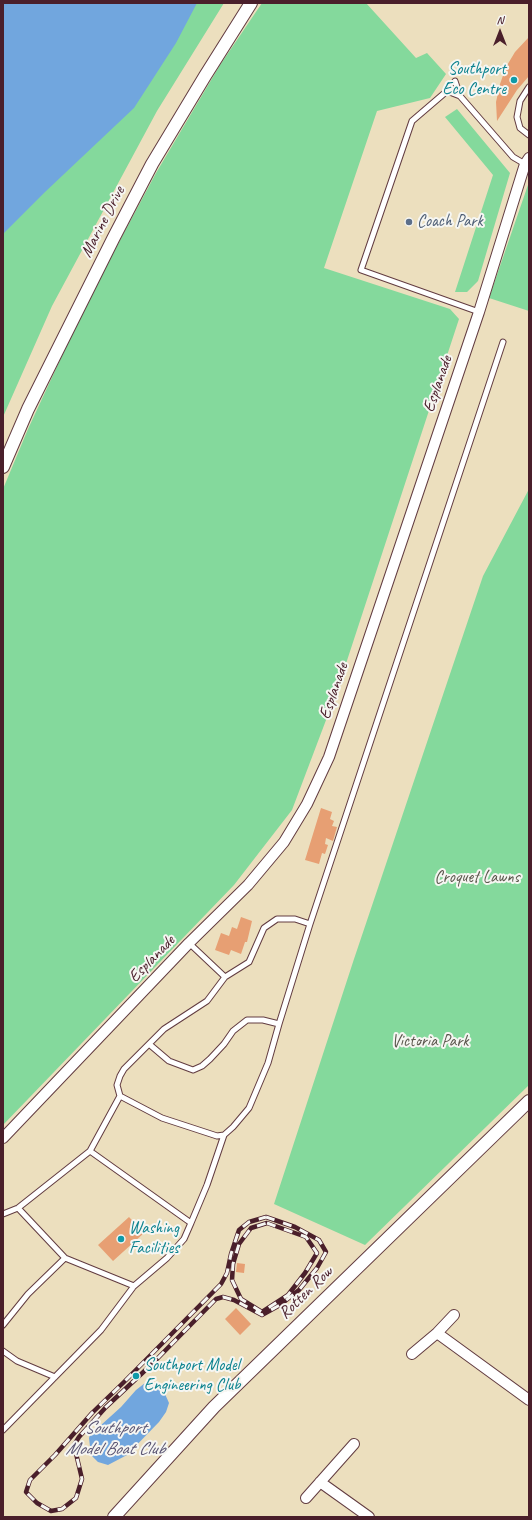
<!DOCTYPE html>
<html>
<head>
<meta charset="utf-8">
<style>
  body { margin:0 }
  #map { position:relative; width:532px; height:1520px; overflow:hidden; background:#ecdfbe; font-family:Caveat,sans-serif }
  canvas { display:block }
  .frame { position:absolute; inset:0; border:4px solid #4a1f2b; pointer-events:none }
  .north { position:absolute; left:480px; top:12px; width:40px; height:40px; -webkit-text-stroke:3px #f6f6f2; paint-order:stroke; rotate:0deg; font-size:11px; font-weight:700; line-height:16px; text-align:center; color:#4a1f2b }
  .north::after { content:''; display:block; margin:auto; width:14px; height:18px; background:#4a1f2b; clip-path:polygon(50% 0,100% 100%,50% 72%,0 100%) }
</style>
</head>
<body>
<div id="map">
<canvas width="532" height="1520"></canvas>
<div class="frame"></div>
<div class="north">N</div>
</div>
<script>
const c = document.querySelector('canvas').getContext('2d');
c.lineJoin = 'round';
function paint(path, color) {
  c.fillStyle = color;
  c.fill(path, 'evenodd');
}
function poly(rows) {
  const path = new Path2D();
  for (const r of rows) {
    path.moveTo(r[0], r[1]);
    for (let i = 2; i < r.length; i += 2) path.lineTo(r[i], r[i + 1]);
  }
  return path;
}
function strokePath(path, color, width, dash) {
  c.strokeStyle = color;
  c.lineWidth = width;
  c.lineCap = dash ? 'butt' : 'round';
  c.setLineDash(dash || []);
  c.stroke(path);
}
function drawText(font, color, halo, rows, align = 'center') {
  c.font = font + ' Caveat,sans-serif';
  c.lineWidth = 4;
  c.setLineDash([]);
  c.textBaseline = 'middle';
  c.strokeStyle = halo;
  c.fillStyle = color;
  for (const [text, x, y, turn = 0] of rows) {
    c.save();
    c.translate(x, y);
    c.rotate((+turn || 0) * Math.PI / 180);
    c.textAlign = isNaN(turn) ? turn : align;
    if (halo) c.strokeText(text, 0, 0);
    c.fillText(text, 0, 0);
    c.restore();
  }
}
const green = poly([
  [3,3,224,3,157,111,52,306,3,417],
  [262,3,366,3,416,58,427,53,446,74,430,98,377,111,324,268,450,309,459,319,337,691,292,810,234,885,3,1125,3,489,28,429,87,302,156,173,220,65],
  [457,109,510,173,478,281,467,292,455,292,493,175,445,117],
  [529,182,529,311,489,298],
  [529,489,529,1085,365,1245,274,1204,354,959,483,576]
]);
const water = poly([
  [3,3,197,3,176,43,134,108,45,192,3,234],
  [145,1383,153,1383,159,1386,165,1394,169,1403,166,1412,159,1422,127,1455,108,1465,98,1462,91,1455,89,1438,90,1435,121,1407,136,1390]
]);
const building = poly([
  [529,37,529,76,517,90,497,121,496,102,500,84,506,67,515,52],
  [321,808,332,812,330,819,334,821,332,826,337,827,333,841,326,838,325,844,328,845,325,854,322,853,319,864,305,860],
  [241,917,252,921,247,942,245,942,241,954,231,950,229,955,215,950,221,933,229,936,232,927,237,929],
  [129,1217,144,1233,113,1261,98,1245],
  [237,1263,245,1264,244,1273,236,1272],
  [236,1308,251,1324,240,1335,225,1319]
]);
const service = poly([
  [455,81,460,96,513,157,525,164],
  [529,87,520,101,517,117,520,128,529,135],
  [460,96,447,91,412,121,361,270,479,312],
  [189,943,225,977],
  [279,1024,310,924,503,342],
  [120,1096,162,1118,217,1136,224,1135,233,1127,249,1108,268,1063,279,1024,263,1020,247,1020,233,1031,224,1044,210,1059,202,1066,193,1070,169,1061,149,1044],
  [18,1208,65,1258,134,1286],
  [3,1214,18,1208,90,1151,120,1096,117,1085,120,1076,124,1069,164,1029,207,1001,225,977,249,962,264,928,277,919,295,919,310,924],
  [191,1223,207,1185,224,1135],
  [3,1325,28,1294,65,1258],
  [3,1351,17,1361,55,1377],
  [3,1430,101,1330,134,1286,167,1258,184,1239,191,1223,90,1151]
]);
const minor = poly([
  [3,1138,189,943,248,885,284,842,307,804,329,757,479,312,525,164,529,158],
  [437,1333,529,1400],
  [412,1354,437,1333,454,1315],
  [320,1482,369,1517],
  [306,1498,354,1444]
]);
const tertiary = poly([
  [3,467,28,409,113,239,152,164,205,76,251,3],
  [114,1517,214,1407,529,1101]
]);
const rail = poly([
  [266,1217,295,1227,319,1240,326,1252,317,1268,299,1290,280,1305,262,1315,234,1300,223,1297,216,1299,153,1363,106,1407,79,1437,74,1445,82,1479,76,1498,62,1509,51,1511,37,1503,26,1492,30,1480,55,1455,92,1413,124,1382,221,1284,227,1273,231,1254,239,1230,249,1222,266,1217],
  [267,1223,306,1237,317,1253,305,1273,288,1295,262,1312,241,1299,232,1280,233,1264,239,1244,251,1228,267,1223]
]);
const markers = [
  [514,80,4,"#0f9aa8"],
  [409,222,4,"#5c6f8a"],
  [121,1239,4,"#0f9aa8"],
  [136,1376,4,"#0f9aa8"]
];
const cultureNames = [
  ["Southport",506,70,"right"],
  ["Eco Centre",506,90,"right"],
  ["Washing",129,1229],
  ["Facilities",129,1249],
  ["Southport Model",144,1366],
  ["Engineering Club",144,1386]
];
const streetNames = [
  ["Marine Drive",103,222,-63],
  ["Esplanade",438,384,-71],
  ["Esplanade",334,691,-71],
  ["Esplanade",152,959,-46],
  ["Rotten Row",306,1293,-44]
];
const serviceNames = [
  ["Coach Park",417,222]
];
const parkNames = [
  ["Croquet Lawns",477,878],
  ["Victoria Park",430,1042]
];
const waterNames = [
  ["Southport",115,1428],
  ["Model Boat Club",115,1449]
];
paint(green, '#84d99c');
paint(water, '#71a6de');
paint(building, '#e79f73');
strokePath(service, '#623c41', 7);
strokePath(minor, '#623c41', 12);
strokePath(tertiary, '#623c41', 14);
strokePath(service, '#fff', 5);
strokePath(minor, '#fff', 10);
strokePath(tertiary, '#fff', 12);
strokePath(rail, '#4a1f2b', 4.5);
strokePath(rail, '#f6f6f2', 3, [9]);
for (const [x, y, r, color] of markers) {
  const dot = new Path2D();
  dot.arc(x, y, r, 0, 2 * Math.PI);
  c.fillStyle = color;
  c.fill(dot);
  strokePath(dot, '#f6f6f2', 1.5);
}
drawText('17px', '#0d838f', '#f6f6f2', cultureNames, 'left');
drawText('17px', '#4a1f2b', '#f6f6f2', streetNames);
drawText('17px', '#4e5e75', '#f6f6f2', serviceNames, 'left');
drawText('17px', '#5b574d', '#f6f6f2', parkNames);
drawText('italic 18px', '#5a5573', '#f6f6f2', waterNames);
</script>
</body>
</html>
